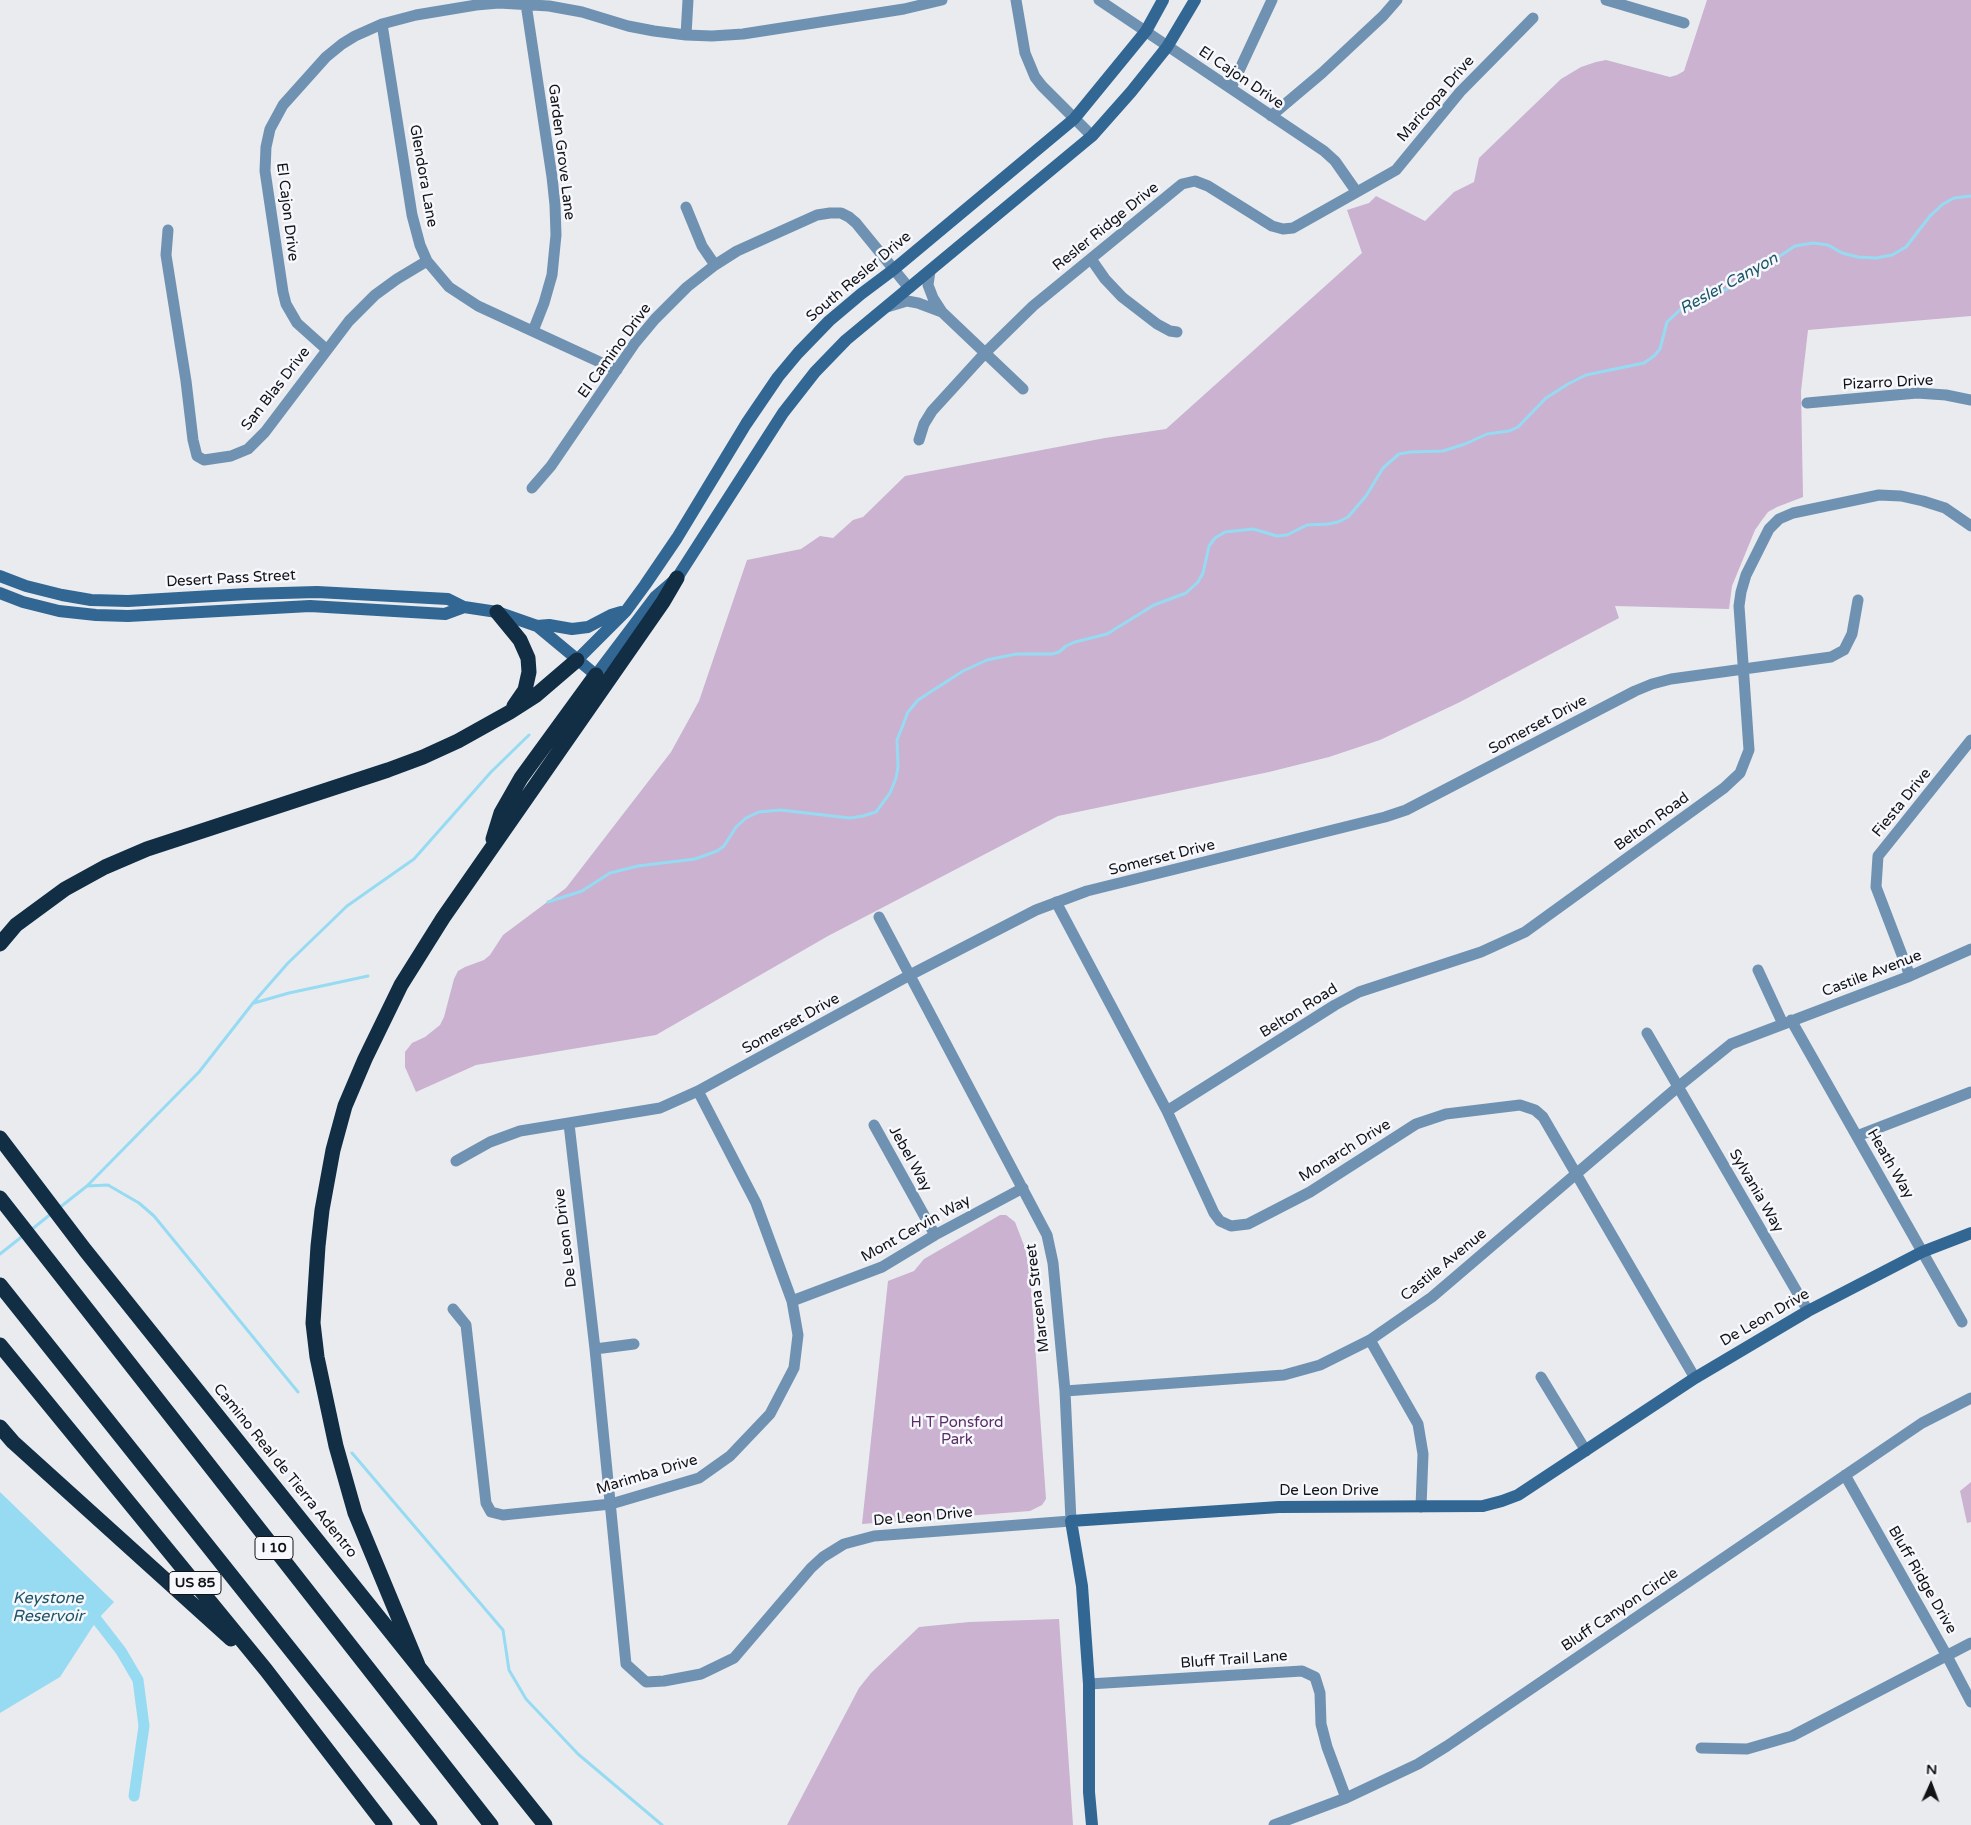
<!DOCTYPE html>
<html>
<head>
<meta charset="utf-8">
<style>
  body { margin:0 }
  #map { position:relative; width:1971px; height:1825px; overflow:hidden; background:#e9ebef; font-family:"Varela Round",sans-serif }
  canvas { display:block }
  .north { position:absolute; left:1906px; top:1760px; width:50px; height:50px; -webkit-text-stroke:4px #f6f8fd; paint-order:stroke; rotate:2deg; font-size:14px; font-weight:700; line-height:20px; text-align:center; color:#131315 }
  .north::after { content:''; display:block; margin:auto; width:18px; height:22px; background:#131315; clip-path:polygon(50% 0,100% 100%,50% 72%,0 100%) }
</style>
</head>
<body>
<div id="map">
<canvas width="1971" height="1825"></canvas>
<div class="north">N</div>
</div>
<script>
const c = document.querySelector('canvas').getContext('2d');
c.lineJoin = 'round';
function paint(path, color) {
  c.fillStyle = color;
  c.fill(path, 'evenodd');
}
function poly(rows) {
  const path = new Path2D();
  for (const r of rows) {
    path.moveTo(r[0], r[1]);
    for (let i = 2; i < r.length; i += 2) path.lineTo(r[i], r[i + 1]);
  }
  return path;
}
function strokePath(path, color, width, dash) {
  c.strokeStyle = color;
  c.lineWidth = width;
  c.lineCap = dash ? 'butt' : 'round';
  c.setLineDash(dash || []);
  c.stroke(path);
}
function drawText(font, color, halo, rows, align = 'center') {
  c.font = font + ' "Varela Round",sans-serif';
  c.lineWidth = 5;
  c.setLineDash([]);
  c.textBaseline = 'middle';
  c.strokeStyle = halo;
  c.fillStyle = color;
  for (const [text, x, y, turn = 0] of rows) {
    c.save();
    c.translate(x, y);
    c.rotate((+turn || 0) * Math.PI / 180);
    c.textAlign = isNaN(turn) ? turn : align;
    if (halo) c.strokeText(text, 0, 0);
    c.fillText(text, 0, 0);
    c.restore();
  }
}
const green = poly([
  [1707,0,1971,0,1971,316,1808,330,1801,391,1803,497,1777,507,1768,512,1762,520,1755,530,1732,586,1729,609,1615,606,1619,618,1460,702,1380,740,1329,757,1269,772,1058,816,828,936,656,1035,476,1065,416,1092,405,1067,405,1052,412,1043,425,1037,440,1025,444,1017,454,979,458,971,465,967,484,960,490,955,503,935,566,888,671,752,699,701,747,560,801,549,820,536,833,538,853,520,863,517,905,476,1105,438,1166,429,1362,253,1347,210,1369,203,1376,196,1425,221,1454,192,1474,182,1479,158,1561,79,1581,67,1596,62,1606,60,1670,77,1677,75,1684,71],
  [1000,1215,1006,1215,1015,1222,1025,1248,1030,1274,1046,1499,1042,1505,1030,1511,862,1524,888,1281,914,1271,924,1259],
  [1971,1482,1971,1522,1967,1523,1960,1491],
  [1059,1619,1073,1825,787,1825,859,1688,871,1673,919,1627,969,1622]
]);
const water = poly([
  [0,1492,114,1602,97,1620,60,1677,0,1713]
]);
const stream = poly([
  [548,902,582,891,610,873,638,866,695,859,717,851,724,846,736,827,746,818,759,812,780,810,850,818,863,816,876,812,890,793,896,778,898,767,897,740,908,712,918,700,963,671,987,660,1016,654,1052,654,1059,652,1066,646,1075,642,1107,634,1154,605,1186,593,1198,582,1203,573,1209,546,1215,538,1225,532,1253,529,1277,536,1287,535,1307,525,1328,524,1338,522,1348,517,1366,496,1383,468,1399,454,1411,452,1443,451,1465,444,1487,434,1509,431,1518,427,1546,398,1568,384,1586,375,1644,363,1654,356,1660,349,1667,322,1680,310,1705,301,1744,280,1795,246,1813,243,1828,245,1842,253,1858,257,1876,258,1892,255,1906,247,1930,216,1943,204,1954,198,1971,196],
  [254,1003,289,993,368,976],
  [87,1186,108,1185,139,1203,154,1216,298,1392],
  [59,1208,87,1186,199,1072,253,1003,288,963,347,906,414,859,491,772,529,735],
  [31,1230,52,1213],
  [0,1254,24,1235],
  [352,1453,503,1630,509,1670,526,1699,578,1754,662,1825]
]);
const canal = poly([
  [86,1610,97,1620,121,1651,138,1680,144,1726,134,1796]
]);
const street = poly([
  [1016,0,1025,53,1035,77,1042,86,1092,136],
  [1099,0,1324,151,1335,161,1356,191],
  [1606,0,1684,23],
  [526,4,552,177,555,205,556,235,552,275,544,303,533,331],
  [382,24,412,215,420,245,427,261,449,287,478,306,617,370],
  [686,35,688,0],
  [1231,88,1272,0],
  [1271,116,1322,73,1383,16,1397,0],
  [686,207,702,246,715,265],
  [168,230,166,255,186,381,193,440,197,456,204,460,231,456,248,449,265,432,349,321,375,295,397,279,427,261],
  [1091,259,1105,279,1122,297,1157,324,1170,331,1177,332],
  [930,271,928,285,933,298,942,312,1023,389],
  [887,307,907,301,918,303,942,312],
  [326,349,297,323,286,304,283,292,265,171,266,147,270,129,283,105,326,57,342,44,355,36,382,24,416,15,476,5,499,3,549,6,582,12,628,26,654,31,686,35,712,36,743,34,904,9,942,0],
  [1807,403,1917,393,1946,395,1971,400],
  [919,440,924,424,932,411,985,353,1033,306,1182,184,1195,181,1208,186,1272,226,1283,229,1293,228,1396,170,1460,92,1533,18],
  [532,488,551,466,635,343,655,319,687,287,715,265,737,251,817,215,830,213,841,213,849,217,856,223,909,288],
  [1056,902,1167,1111,1214,1213,1220,1221,1231,1226,1248,1224,1310,1192,1416,1124,1446,1114,1520,1105,1535,1110,1543,1117,1695,1378],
  [1758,970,1783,1024],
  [1910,976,1876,887,1878,856,1971,740],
  [1791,1020,1962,1322],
  [1647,1033,1808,1311],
  [1167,1111,1335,1005,1359,992,1481,952,1525,932,1724,788,1740,773,1749,750,1739,606,1741,592,1746,575,1769,529,1779,519,1793,513,1879,495,1901,496,1923,501,1945,508,1971,526],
  [569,1124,595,1349,626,1664,646,1682,664,1681,701,1674,734,1658,811,1568,823,1557,844,1544,874,1536,1071,1521,1065,1391,1053,1263,1047,1235,879,917],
  [874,1125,935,1235],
  [1857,1136,1971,1092],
  [456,1161,490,1142,520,1131,660,1108,698,1091,910,975,1036,910,1087,891,1385,817,1406,810,1635,691,1652,684,1671,679,1831,657,1844,650,1852,634,1858,600],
  [792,1301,882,1267,935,1235,1023,1188],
  [453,1309,466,1325,486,1503,491,1512,503,1515,611,1504,699,1478,730,1456,770,1414,794,1368,798,1335,792,1301,756,1203,698,1091],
  [1370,1340,1418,1424,1423,1454,1421,1507],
  [595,1349,634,1344],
  [1541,1377,1586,1451],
  [1065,1391,1284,1375,1320,1365,1370,1340,1432,1297,1679,1086,1731,1044,1910,976,1971,949],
  [1845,1475,1947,1656,1971,1702],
  [1089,1684,1302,1671,1315,1677,1320,1693,1321,1724,1327,1747,1346,1798],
  [1701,1748,1747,1749,1792,1736,1971,1643],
  [1274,1825,1346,1798,1418,1764,1447,1746,1922,1423,1971,1398]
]);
const secondary = poly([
  [0,576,26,586,62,595,91,600,128,601,247,594,317,592,448,599,464,607,497,612,537,626,596,675,655,597,677,578,783,413,815,372,846,340,1092,136,1131,92,1167,47,1195,0],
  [0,593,23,602,59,611,96,615,128,616,310,606,445,614,464,607],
  [537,626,549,625,572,629,588,627,611,615,621,612],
  [577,660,626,611,645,585,677,538,746,424,778,377,798,353,829,321,861,294,893,270,1074,119,1146,31,1163,0],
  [1092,1825,1089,1792,1089,1684,1082,1586,1071,1521,1279,1507,1483,1506,1502,1501,1518,1495,1695,1378,1808,1311,1922,1252,1971,1233]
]);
const highway = poly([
  [497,612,520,640,528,658,529,672,525,690,514,706],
  [493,839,501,813,521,778,596,675],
  [0,944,16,925,65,889,105,867,147,849,388,770,423,757,458,741,510,712,535,696,577,660],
  [0,1138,85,1250,545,1825],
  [0,1198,491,1825],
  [0,1285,430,1825],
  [0,1345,266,1670,385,1825],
  [0,1427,13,1442,231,1639],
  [418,1665,355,1513,336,1446,317,1357,313,1323,318,1246,322,1210,333,1150,345,1106,365,1059,401,985,443,918,663,602,677,578]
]);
const shields = [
  [274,1548,38],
  [195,1583,52]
];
const shieldNames = [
  ["I 10",274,1548],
  ["US 85",195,1583]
];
const streetNames = [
  ["El Cajon Drive",1241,78,34],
  ["Maricopa Drive",1436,99,-49],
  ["Garden Grove Lane",561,152,83],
  ["Glendora Lane",423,176,80],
  ["El Cajon Drive",287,212,83],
  ["Resler Ridge Drive",1106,227,-39],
  ["South Resler Drive",859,277,-40],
  ["El Camino Drive",615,351,-54],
  ["Pizarro Drive",1888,383,-3],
  ["San Blas Drive",276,389,-52],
  ["Desert Pass Street",231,579,-3],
  ["Somerset Drive",1538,725,-28],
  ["Fiesta Drive",1902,803,-51],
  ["Belton Road",1652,822,-36],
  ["Somerset Drive",1162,858,-14],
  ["Castile Avenue",1872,974,-21],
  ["Belton Road",1299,1011,-32],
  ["Somerset Drive",791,1024,-29],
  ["Monarch Drive",1345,1151,-32],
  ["Jebel Way",910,1159,61],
  ["Heath Way",1890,1164,60],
  ["Sylvania Way",1756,1191,60],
  ["Mont Cervin Way",916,1229,-29],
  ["De Leon Drive",566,1238,-97],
  ["Castile Avenue",1444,1265,-39],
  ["Marcena Street",1038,1298,-97],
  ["De Leon Drive",1765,1318,-30],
  ["Camino Real de Tierra Adentro",285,1471,51],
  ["Marimba Drive",647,1475,-17],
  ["De Leon Drive",1329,1491],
  ["De Leon Drive",923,1517,-5],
  ["Bluff Ridge Drive",1922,1580,60],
  ["Bluff Canyon Circle",1620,1610,-34],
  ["Bluff Trail Lane",1234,1660,-4]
];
const parkNames = [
  ["H T Ponsford",957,1423],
  ["Park",957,1440]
];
const waterNames = [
  ["Resler Canyon",1729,284,-29],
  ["Keystone",48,1599],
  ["Reservoir",48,1617]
];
paint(green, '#cab2d0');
paint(water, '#97dbf3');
strokePath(stream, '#97dbf3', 3);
strokePath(canal, '#97dbf3', 11);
strokePath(street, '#7092b2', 11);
strokePath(secondary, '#326794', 12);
strokePath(highway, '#122e45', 15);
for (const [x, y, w] of shields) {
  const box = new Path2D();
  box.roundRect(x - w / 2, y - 11.5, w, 23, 4);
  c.fillStyle = '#f6f8fd';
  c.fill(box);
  strokePath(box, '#131315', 1);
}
drawText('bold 14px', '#131315', null, shieldNames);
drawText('15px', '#131315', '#f6f8fd', streetNames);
drawText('15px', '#5b2d66', '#f6f8fd', parkNames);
drawText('italic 16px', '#1d5566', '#f6f8fd', waterNames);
</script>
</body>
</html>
